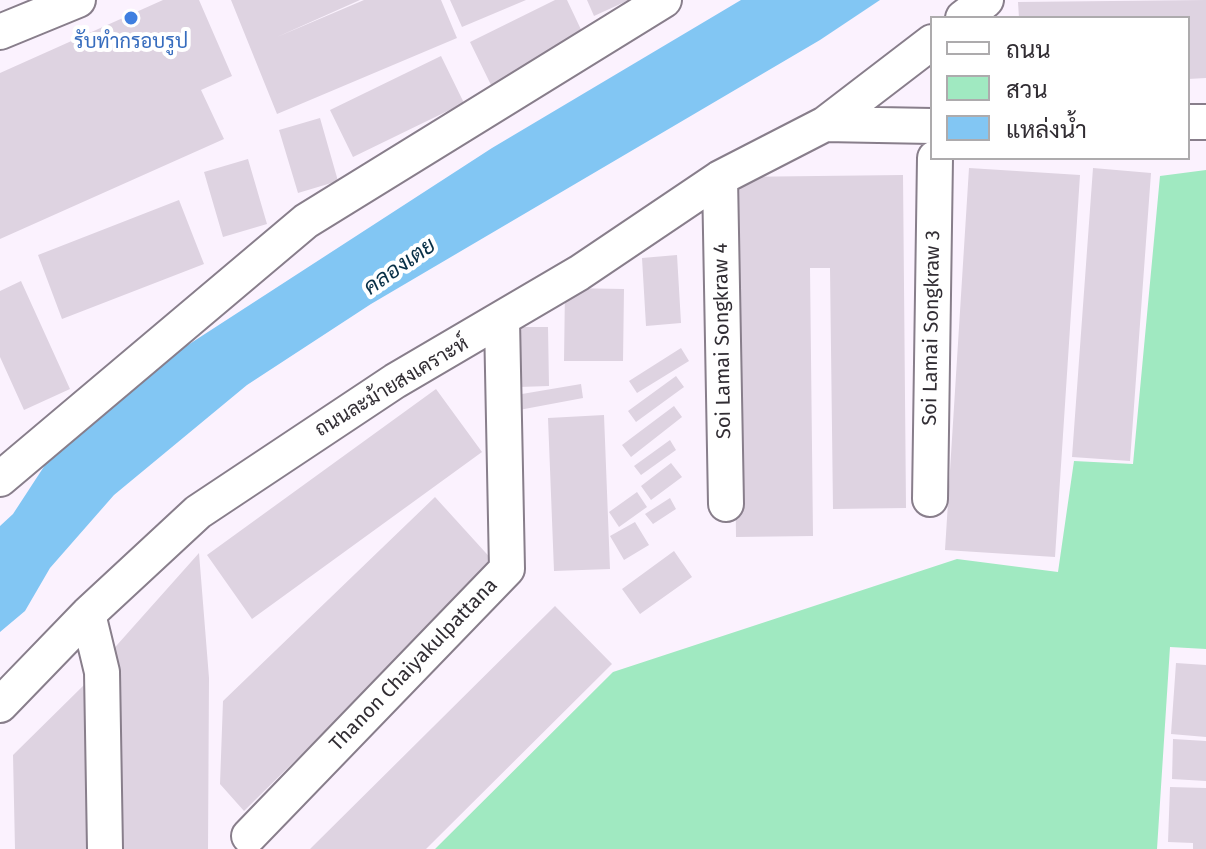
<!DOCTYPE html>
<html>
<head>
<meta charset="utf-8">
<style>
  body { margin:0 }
  #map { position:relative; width:1206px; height:849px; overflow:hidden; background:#fbf2fe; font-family:"Fira Sans",Sarabun,sans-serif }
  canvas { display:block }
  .legend { position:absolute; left:930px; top:16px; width:260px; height:144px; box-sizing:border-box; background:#fff; border:2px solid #adabad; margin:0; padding:10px 14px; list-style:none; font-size:24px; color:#312d33 }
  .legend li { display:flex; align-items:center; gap:16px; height:40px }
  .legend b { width:40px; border:2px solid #adabad }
</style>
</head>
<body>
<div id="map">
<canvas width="1206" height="849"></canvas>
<ul class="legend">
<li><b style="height:10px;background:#fff"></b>ถนน</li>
<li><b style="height:22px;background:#a0e9c1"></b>สวน</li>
<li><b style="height:22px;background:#82c6f3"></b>แหล่งน้ำ</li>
</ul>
</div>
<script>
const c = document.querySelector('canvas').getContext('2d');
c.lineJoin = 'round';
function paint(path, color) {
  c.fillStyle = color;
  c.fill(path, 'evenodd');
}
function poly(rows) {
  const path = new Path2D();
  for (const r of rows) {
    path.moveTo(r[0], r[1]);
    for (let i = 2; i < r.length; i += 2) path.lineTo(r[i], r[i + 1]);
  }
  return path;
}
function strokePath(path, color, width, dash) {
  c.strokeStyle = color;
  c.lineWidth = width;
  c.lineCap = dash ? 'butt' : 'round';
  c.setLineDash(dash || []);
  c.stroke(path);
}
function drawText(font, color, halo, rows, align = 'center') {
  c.font = font + ' "Fira Sans",Sarabun,sans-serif';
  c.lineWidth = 8;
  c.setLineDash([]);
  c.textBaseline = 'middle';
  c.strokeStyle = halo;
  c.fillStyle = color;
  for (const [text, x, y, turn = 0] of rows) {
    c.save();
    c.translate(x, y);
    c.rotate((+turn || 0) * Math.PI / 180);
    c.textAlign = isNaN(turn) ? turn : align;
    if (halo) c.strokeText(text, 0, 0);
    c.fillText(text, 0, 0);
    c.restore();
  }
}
const green = poly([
  [1206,170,1206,649,1170,647,1157,849,435,849,613,672,957,559,1058,572,1074,461,1133,464,1160,176]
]);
const water = poly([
  [741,0,880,0,820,40,371,304,247,385,114,495,50,568,25,611,0,632,0,526,13,514,45,465,157,365,492,148]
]);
const building = poly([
  [163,0,199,0,232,76,201,90,224,139,0,239,0,73],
  [231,0,360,0,277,37,364,0,441,0,457,38,277,114],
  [450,0,526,0,462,27],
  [555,0,567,0,585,38,491,85,470,42],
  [587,0,629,0,594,16],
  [1206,0,1206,78,1188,79,1188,18,1019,18,1018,2],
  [441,56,464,103,353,157,330,110],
  [320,118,338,181,298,193,279,130],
  [248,159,267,224,223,237,204,172],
  [969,168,1080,175,1055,557,945,550],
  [1093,168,1151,173,1130,461,1072,457],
  [903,175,906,508,833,509,830,268,810,268,813,536,736,537,732,177],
  [179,200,204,264,62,319,38,255],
  [677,255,681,323,646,326,642,258],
  [21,281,70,389,24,410,0,357,0,291],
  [565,288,624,289,623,361,564,361],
  [518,327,548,327,549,386,519,387],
  [681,348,689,361,637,393,629,381],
  [676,376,684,387,636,422,628,411],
  [581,384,583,398,519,410,516,395],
  [436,389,482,452,252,619,207,555],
  [674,406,682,417,631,457,622,445],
  [604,415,610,569,554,571,548,418],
  [670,440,676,450,641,475,634,466],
  [671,463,682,477,651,500,641,486],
  [637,492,647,507,619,527,609,512],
  [435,497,495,563,244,811,220,784,223,701],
  [670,498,676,509,653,524,645,514],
  [635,522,649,545,624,560,610,536],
  [674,551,692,577,640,614,622,589],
  [199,553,209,678,208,849,112,849,109,654],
  [555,606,612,664,426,849,310,849],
  [1176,663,1206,665,1206,737,1171,734],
  [85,684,89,849,15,849,13,755],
  [1173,739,1206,741,1206,781,1172,779],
  [1170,787,1206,788,1206,849,1193,849,1193,843,1168,842]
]);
const minor = poly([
  [963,18,986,0],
  [0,32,78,0],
  [1188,122,1206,122],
  [825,124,932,126],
  [720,178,726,504],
  [0,479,306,221,664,0],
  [930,499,935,158],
  [88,614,102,672,105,849],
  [0,705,88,614,198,512,395,381,579,273,720,178,825,124,932,42],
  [249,836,507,569,502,321]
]);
const markers = [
  [131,18,8,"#3f7fe0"]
];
const shopNames = [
  ["รับทำกรอบรูป",131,42]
];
const streetNames = [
  ["Soi Lamai Songkraw 3",932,328,-89],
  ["Soi Lamai Songkraw 4",723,341,-91],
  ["ถนนละม้ายสงเคราะห์",392,387,-31],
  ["Thanon Chaiyakulpattana",414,665,-46]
];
const waterNames = [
  ["คลองเตย",400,267,-35]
];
paint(green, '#a0e9c1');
paint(water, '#82c6f3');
paint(building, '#ded3e1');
strokePath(minor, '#887e8b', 38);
strokePath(minor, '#fff', 34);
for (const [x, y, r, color] of markers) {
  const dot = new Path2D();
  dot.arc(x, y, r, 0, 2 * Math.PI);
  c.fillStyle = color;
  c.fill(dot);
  strokePath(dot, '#fff', 3);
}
drawText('20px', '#366cbe', '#fff', shopNames);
drawText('20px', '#312d33', '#fff', streetNames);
drawText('italic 22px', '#072f46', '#fff', waterNames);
</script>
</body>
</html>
